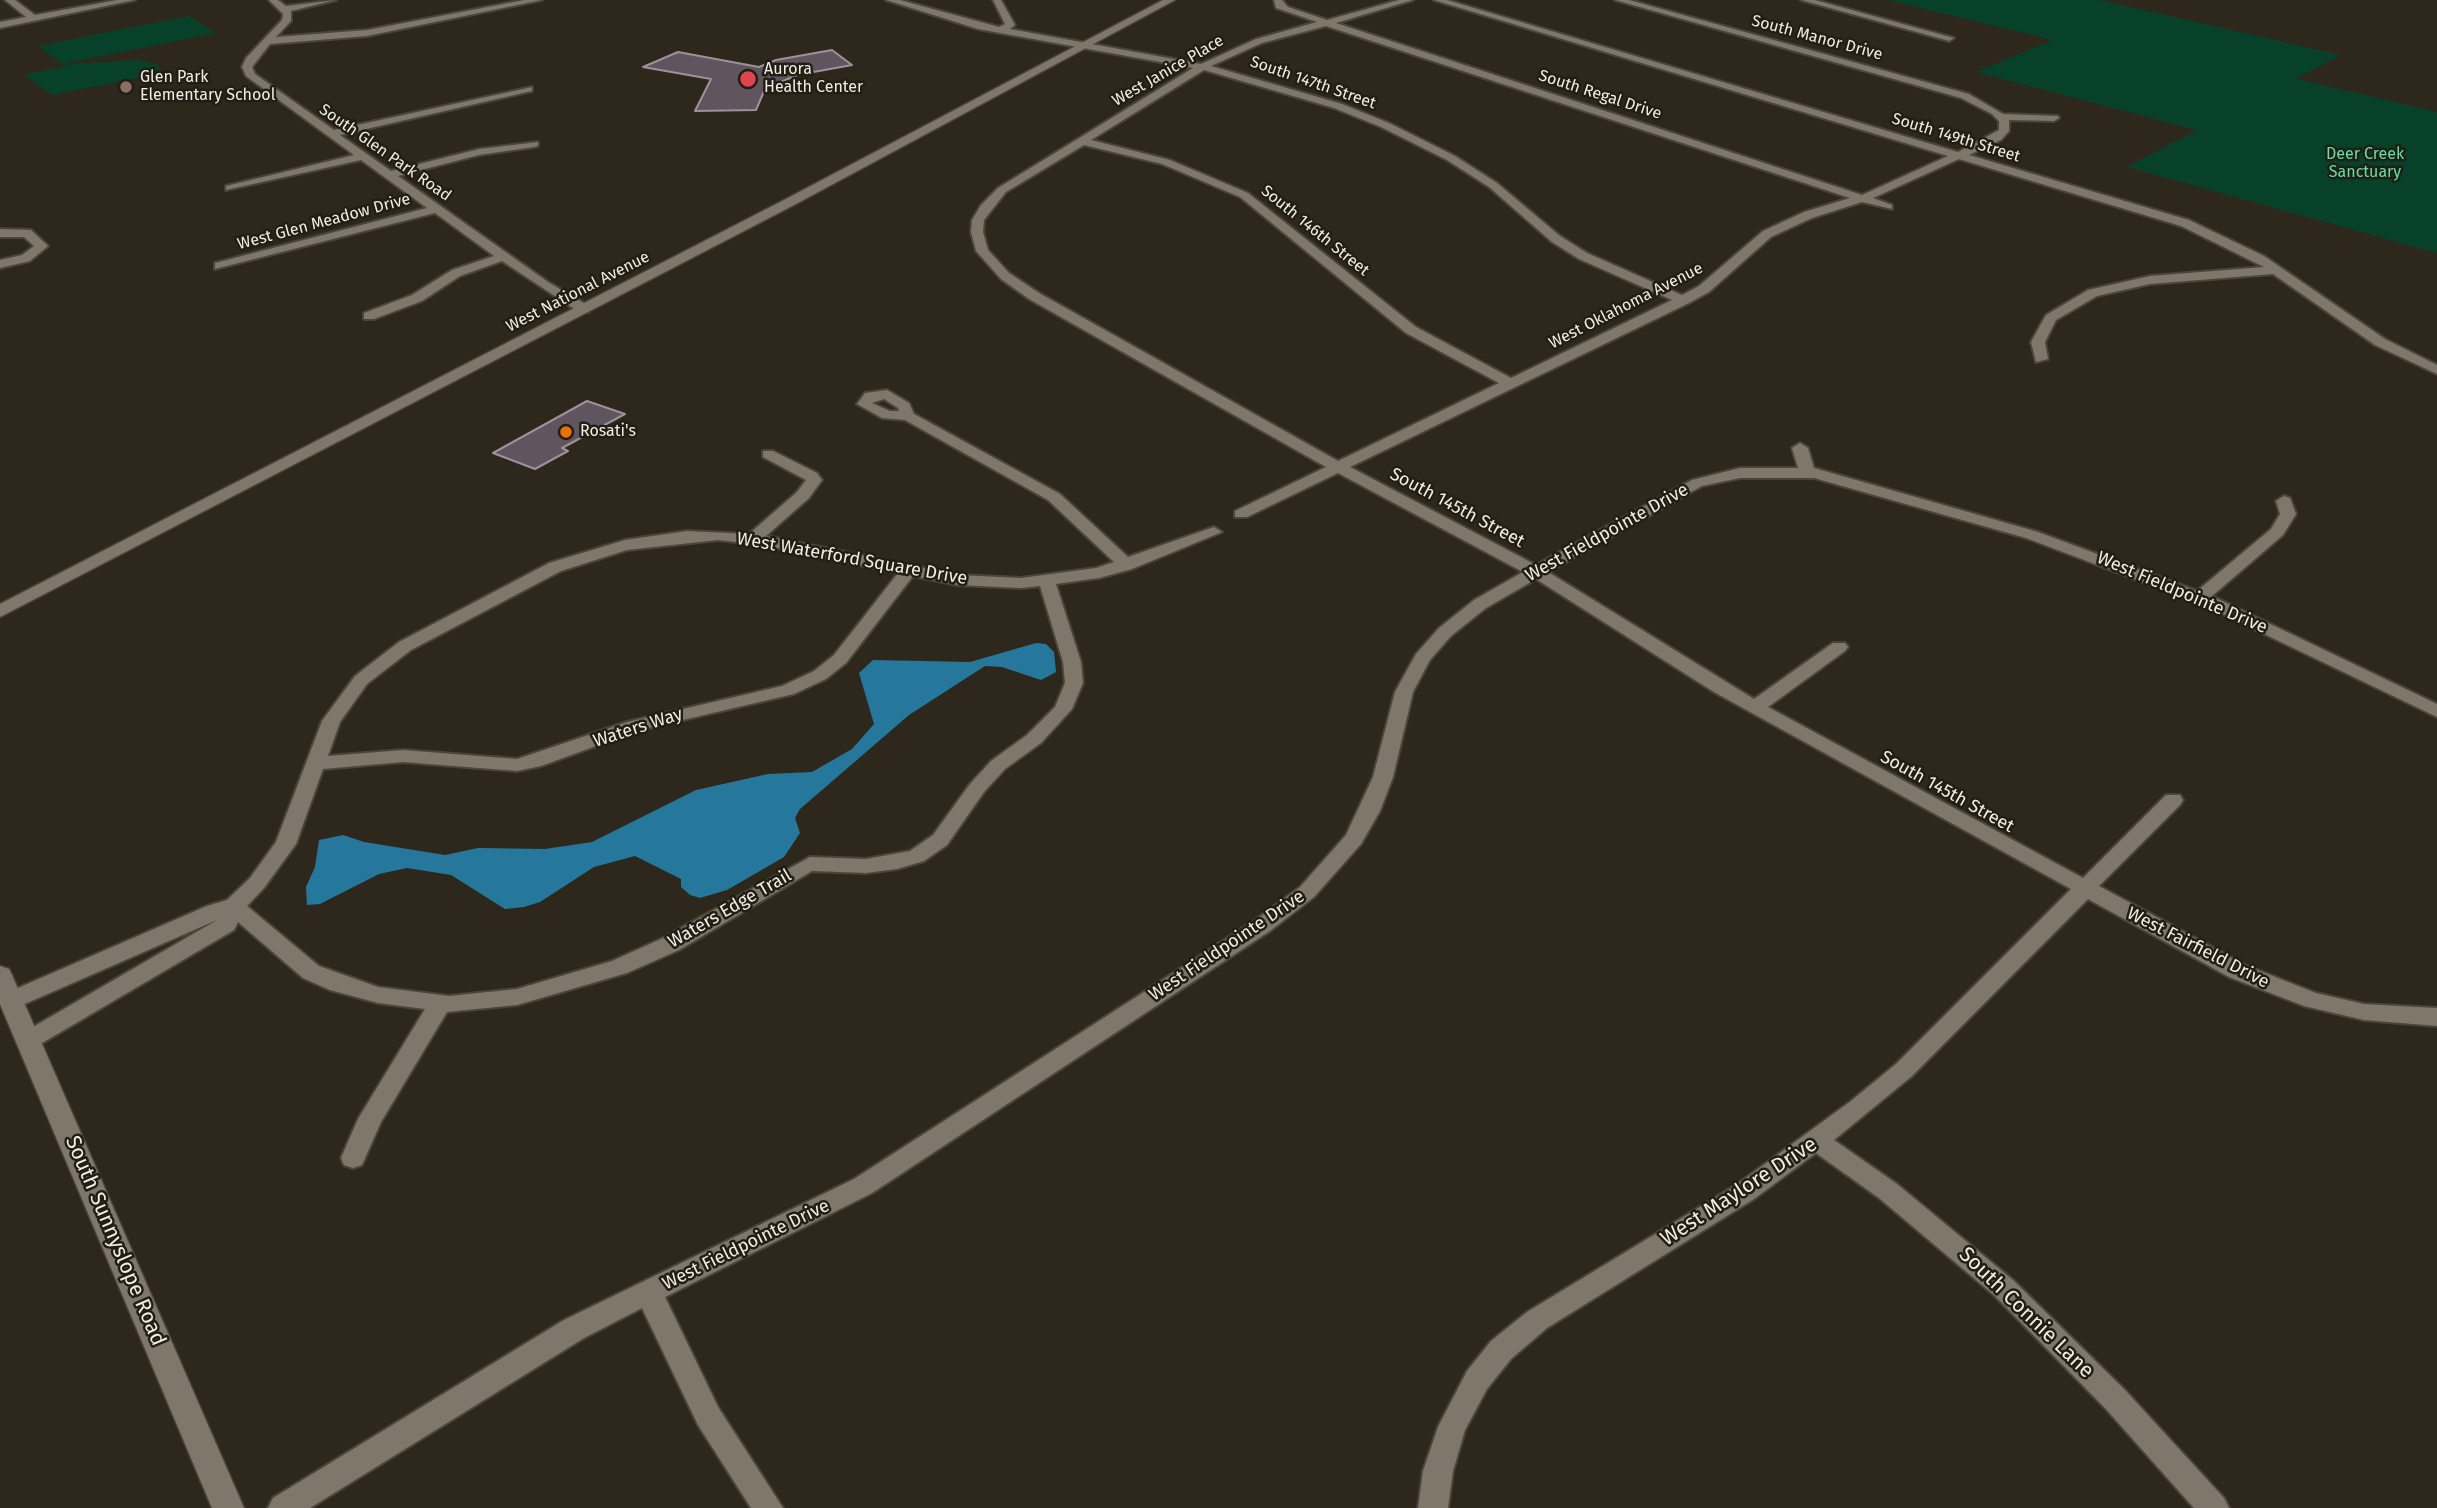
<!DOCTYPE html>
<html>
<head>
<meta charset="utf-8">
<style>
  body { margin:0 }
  canvas { display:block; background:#2d271c }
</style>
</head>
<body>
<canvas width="2437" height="1508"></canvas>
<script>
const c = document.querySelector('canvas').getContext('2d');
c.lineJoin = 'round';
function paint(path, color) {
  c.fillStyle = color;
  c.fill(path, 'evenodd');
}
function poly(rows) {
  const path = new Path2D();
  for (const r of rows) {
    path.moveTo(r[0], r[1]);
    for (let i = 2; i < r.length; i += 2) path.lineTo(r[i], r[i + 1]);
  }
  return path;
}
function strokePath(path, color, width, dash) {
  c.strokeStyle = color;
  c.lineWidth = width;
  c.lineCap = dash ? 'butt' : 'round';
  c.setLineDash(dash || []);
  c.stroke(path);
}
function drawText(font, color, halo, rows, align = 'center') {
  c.font = font + ' "Fira Sans",sans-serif';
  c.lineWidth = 5;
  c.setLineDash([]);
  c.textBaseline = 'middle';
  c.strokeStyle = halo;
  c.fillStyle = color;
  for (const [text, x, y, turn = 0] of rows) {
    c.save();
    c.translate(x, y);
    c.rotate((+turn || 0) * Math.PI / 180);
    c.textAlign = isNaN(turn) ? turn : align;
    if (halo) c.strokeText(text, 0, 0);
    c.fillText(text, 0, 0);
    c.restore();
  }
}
const green = poly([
  [1888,0,2100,0,2340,55,2296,79,2437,112,2437,253,2127,167,2197,130,1976,72,2053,40],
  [189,16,216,33,63,64,38,46],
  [139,60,156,64,163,73,52,95,25,75,72,64]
]);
const water = poly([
  [1036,643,1046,644,1054,652,1056,672,1041,680,1002,667,985,666,909,715,800,809,795,818,800,833,784,857,727,890,700,898,690,895,681,887,681,879,635,856,594,867,540,902,524,907,505,909,451,875,407,868,379,874,320,904,307,905,306,887,315,867,319,840,343,835,364,842,445,855,478,848,545,849,592,842,696,790,768,774,812,772,852,749,874,724,859,673,873,660,970,662]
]);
const building = poly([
  [832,50,852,65,797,75,765,89,756,110,695,111,711,79,643,67,678,52,759,67,776,60,832,50],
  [587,401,625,414,562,448,568,451,535,469,493,453,587,401]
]);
const street = poly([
  [5,0,15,0,35,15,117,0,135,0,0,28,0,22,26,17,5,0],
  [269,0,278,0,286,6,336,0,291,11,291,21,276,37,367,30,524,0,542,0,367,36,270,44,252,67,255,74,334,130,532,87,532,91,340,135,391,171,479,149,538,142,538,146,534,147,479,155,398,176,548,282,589,306,589,312,579,312,502,261,460,276,422,301,374,319,364,319,364,313,412,295,452,270,494,256,435,213,215,269,215,263,427,208,361,160,226,190,226,186,354,155,246,76,242,67,246,58,282,20,283,14,269,0],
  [886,0,900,0,999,27,1005,24,993,0,1001,0,1015,25,1010,29,1201,64,1256,39,1317,22,1276,8,1274,0,1282,0,1288,7,1327,20,1399,0,1413,0,1336,23,1862,195,1948,156,1434,0,1447,0,1958,152,1999,130,1999,121,1992,114,1961,98,1615,0,1629,0,1969,94,2003,114,2058,116,2059,118,2054,121,2009,120,2009,131,2001,140,1969,155,2189,220,2264,256,2385,339,2437,365,2437,374,2375,345,2273,274,2150,284,2097,296,2056,320,2045,342,2048,359,2036,362,2031,342,2046,315,2088,290,2150,276,2264,267,2181,226,1959,159,1873,198,1892,205,1892,209,1862,202,1812,218,1771,237,1709,292,1689,303,1350,467,1536,565,1692,480,1740,468,1798,468,1792,448,1800,443,1808,448,1814,468,2038,532,2197,591,2271,529,2280,514,2276,501,2284,496,2290,498,2296,514,2283,535,2212,596,2437,704,2437,717,2206,606,2026,538,1814,478,1740,478,1702,486,1548,572,1754,699,1833,643,1845,643,1848,647,1845,651,1768,707,2083,878,2166,795,2180,795,2183,800,2180,805,2099,886,2245,965,2316,993,2364,1004,2437,1008,2437,1026,2364,1020,2304,1006,2229,977,2088,899,1912,1076,1834,1140,1897,1184,2013,1280,2125,1390,2224,1498,2229,1508,2194,1508,2105,1408,1995,1296,1879,1198,1816,1153,1754,1199,1547,1328,1511,1359,1487,1389,1465,1430,1453,1471,1448,1508,1418,1508,1423,1471,1438,1427,1467,1371,1491,1341,1527,1312,1736,1185,1851,1101,1896,1064,2071,889,1714,692,1536,579,1486,608,1451,636,1430,660,1413,692,1393,777,1380,811,1361,844,1314,897,1270,931,872,1193,665,1297,718,1407,783,1508,751,1508,698,1425,642,1308,584,1338,310,1508,268,1508,273,1498,564,1320,854,1179,1254,921,1300,887,1346,835,1373,777,1395,692,1416,654,1439,628,1474,600,1523,572,1338,473,1247,517,1235,517,1235,511,1326,467,1029,299,1001,279,976,251,971,232,972,220,981,205,998,188,1193,68,978,29,886,0],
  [1326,26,1850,198,1804,212,1763,231,1699,286,1682,295,1587,253,1560,236,1497,183,1455,156,1389,123,1342,104,1211,66,1262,43,1326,26],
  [1204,70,1334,108,1381,127,1447,160,1489,187,1552,242,1579,259,1672,300,1511,378,1416,327,1248,193,1170,160,1091,140,1204,70],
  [1084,145,1162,164,1240,197,1406,333,1499,383,1338,461,1039,293,1009,273,988,250,983,232,984,220,1006,192,1084,145],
  [1801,0,1815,0,1954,38,1949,41,1801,0],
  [0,229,31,230,48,246,30,261,0,268,0,260,22,255,34,246,24,237,0,237,0,229],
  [887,390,909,403,914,414,1060,494,1128,557,1208,529,1214,527,1222,532,1132,569,1099,578,1056,584,1081,662,1083,683,1072,709,1041,743,1005,769,984,792,947,845,924,861,897,869,866,873,812,871,679,950,627,973,517,1005,447,1012,381,1122,362,1165,353,1168,344,1165,341,1158,358,1119,425,1009,378,1003,330,990,303,978,238,922,234,930,37,1046,29,1049,21,1046,17,1040,21,1034,217,920,20,1006,12,1008,4,1006,1,1000,4,994,207,906,227,900,250,878,276,842,322,721,355,676,399,642,549,563,625,540,687,531,749,534,797,492,806,480,763,457,763,451,773,451,817,473,822,480,809,498,766,536,958,575,1021,578,1096,568,1114,562,1048,500,905,420,882,418,857,404,865,393,887,390],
  [884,399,898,408,899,411,890,411,872,403,884,399],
  [718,540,762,545,898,573,834,655,814,671,782,686,627,722,517,759,403,750,328,756,340,722,367,684,411,650,561,571,627,550,718,540],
  [913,576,958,585,1021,588,1040,586,1063,662,1065,683,1055,707,1027,735,991,761,970,784,933,835,910,851,866,859,810,857,663,938,612,961,517,989,449,996,378,987,319,966,247,906,264,888,296,844,323,769,403,762,517,771,541,766,640,730,794,694,826,679,846,663,913,576]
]);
const secondary = poly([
  [1163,0,1175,0,794,205,0,617,0,604,786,199,1163,0],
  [0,966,9,969,12,975,244,1508,212,1508,0,1004,0,966]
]);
const markers = [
  [748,79,9,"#e0444e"],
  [126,87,7,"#8d6e63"],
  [566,432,7,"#e8710a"]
];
const farStreetnames = [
  ["South Manor Drive",1817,38,15],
  ["West Janice Place",1168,71,-30],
  ["South 147th Street",1313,83,19],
  ["South Regal Drive",1600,95,18],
  ["South 149th Street",1956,138,17],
  ["South Glen Park Road",385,153,35],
  ["West Glen Meadow Drive",324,222,-15],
  ["South 146th Street",1315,231,39],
  ["West National Avenue",578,292,-27],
  ["West Oklahoma Avenue",1626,306,-27]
];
const farPoinames = [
  ["Aurora",764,70],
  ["Health Center",764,88],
  ["Glen Park",140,78],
  ["Elementary School",140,96],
  ["Rosati's",580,432]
];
const farParknames = [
  ["Deer Creek",2365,155],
  ["Sanctuary",2365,173]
];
const streetNames = [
  ["South 145th Street",1457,508,28],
  ["West Fieldpointe Drive",1607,533,-29],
  ["West Waterford Square Drive",852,559,10],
  ["West Fieldpointe Drive",2182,593,23],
  ["Waters Way",638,728,-18],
  ["South 145th Street",1947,792,29],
  ["Waters Edge Trail",730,909,-30],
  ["West Fieldpointe Drive",1227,946,-34],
  ["West Fairfield Drive",2198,948,27],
  ["West Fieldpointe Drive",746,1245,-26]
];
const nearStreetnames = [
  ["West Maylore Drive",1739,1192,-33],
  ["South Sunnyslope Road",115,1241,67],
  ["South Connie Lane",2026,1313,44]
];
paint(green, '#08412a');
paint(water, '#25789c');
paint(building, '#60555e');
strokePath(building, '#9e919c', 2);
strokePath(street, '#4a453c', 4);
strokePath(secondary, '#4a453c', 3);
paint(street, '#7e776a');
paint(secondary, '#7e776a');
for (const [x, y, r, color] of markers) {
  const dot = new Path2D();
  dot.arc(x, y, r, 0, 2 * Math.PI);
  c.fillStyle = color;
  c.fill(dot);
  strokePath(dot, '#231e13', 2.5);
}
drawText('16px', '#f0ede6', '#231e13', farStreetnames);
drawText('16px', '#f0ede6', '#231e13', farPoinames, 'left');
drawText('16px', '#5be4a7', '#231e13', farParknames);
drawText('18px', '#f0ede6', '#231e13', streetNames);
drawText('21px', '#f0ede6', '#231e13', nearStreetnames);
</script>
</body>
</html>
